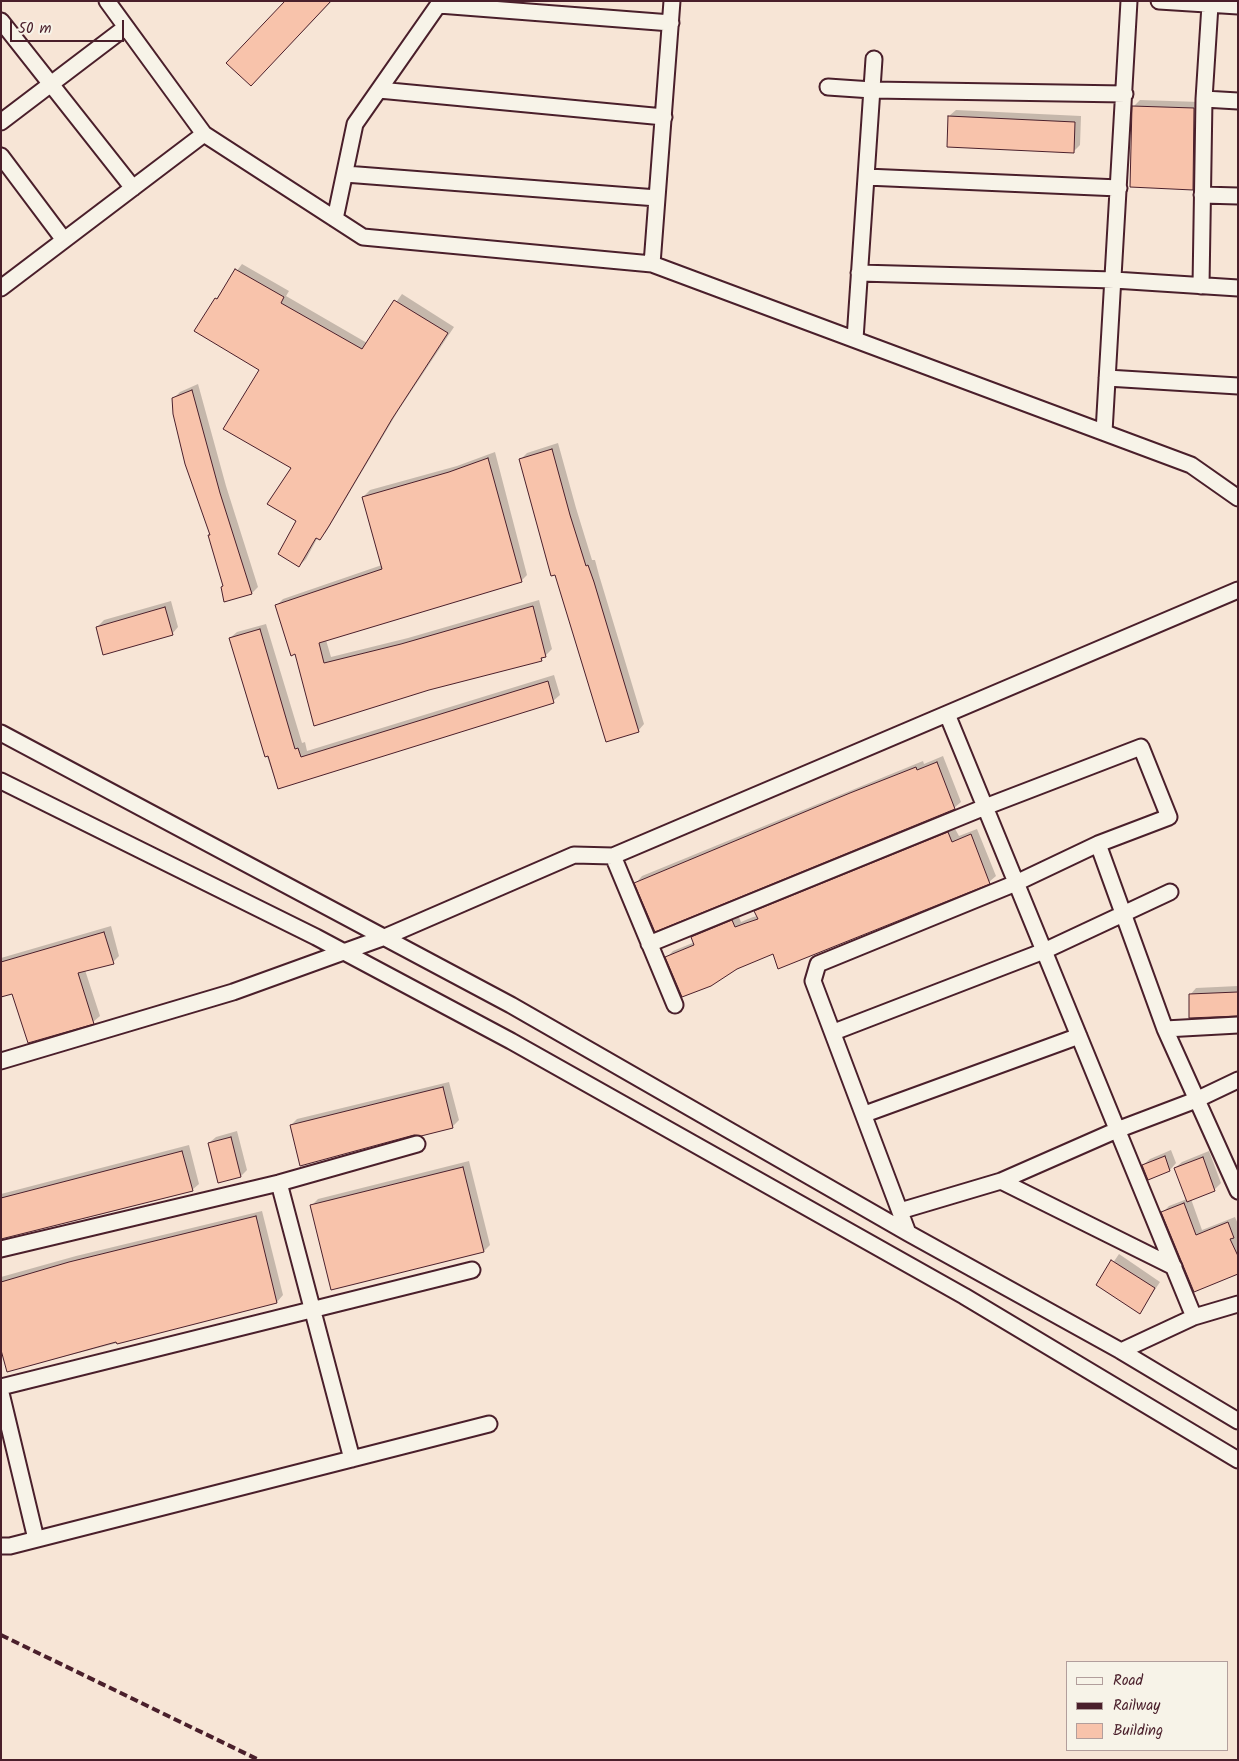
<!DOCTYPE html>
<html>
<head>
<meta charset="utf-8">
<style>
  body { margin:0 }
  #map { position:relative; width:1239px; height:1761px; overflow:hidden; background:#f7e5d6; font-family:Kalam,sans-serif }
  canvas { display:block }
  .frame { position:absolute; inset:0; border:2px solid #4a1f2b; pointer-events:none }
  .legend { position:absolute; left:1066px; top:1661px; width:162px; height:90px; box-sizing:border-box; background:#f7f3e8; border:1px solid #b29e9c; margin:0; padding:6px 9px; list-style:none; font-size:15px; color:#4a1f2b }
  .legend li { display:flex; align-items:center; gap:10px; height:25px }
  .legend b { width:25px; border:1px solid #b29e9c }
  .scale { position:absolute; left:10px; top:20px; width:114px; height:22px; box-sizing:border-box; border:2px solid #4a1f2b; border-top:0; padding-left:6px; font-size:15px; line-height:18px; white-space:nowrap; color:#4a1f2b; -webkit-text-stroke:4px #f7f3e8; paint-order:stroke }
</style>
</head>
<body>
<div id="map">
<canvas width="1239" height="1761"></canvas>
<div class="frame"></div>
<ul class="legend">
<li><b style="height:6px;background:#f7f3e8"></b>Road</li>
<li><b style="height:6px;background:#4a1f2b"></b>Railway</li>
<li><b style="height:14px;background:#f8c3ab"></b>Building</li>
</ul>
<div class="scale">50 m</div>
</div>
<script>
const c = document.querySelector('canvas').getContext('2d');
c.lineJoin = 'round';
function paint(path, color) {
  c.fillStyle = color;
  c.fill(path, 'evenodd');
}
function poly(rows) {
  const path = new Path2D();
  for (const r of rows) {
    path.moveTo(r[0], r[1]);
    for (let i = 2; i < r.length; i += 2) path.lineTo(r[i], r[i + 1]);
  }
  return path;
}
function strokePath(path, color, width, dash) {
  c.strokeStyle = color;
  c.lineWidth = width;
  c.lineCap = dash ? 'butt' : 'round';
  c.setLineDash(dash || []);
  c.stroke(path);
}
const shadow = poly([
  [288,1,332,1,251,85],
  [1140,100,1200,102,1199,182,1193,188,1134,106],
  [956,110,1081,116,1080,145,1074,151,949,116],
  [242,264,289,291,286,296,367,343,402,294,454,327,398,411,326,532,320,538,318,537,306,559,299,566,292,467,261,370,216,299],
  [198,384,226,486,258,587,252,593,224,586,174,398,180,392],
  [558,443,576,508,592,560,595,560,599,575,644,724,638,731,521,459,527,453],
  [495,452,527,575,521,581,326,640,331,657,408,638,539,600,552,649,541,660,428,689,315,724,296,653,277,605,283,599,382,565,363,497,370,490,457,466],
  [171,601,178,627,172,634,97,627,104,620],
  [266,624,302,743,305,742,307,751,554,675,560,695,553,701,278,788,249,705,230,638,237,632],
  [943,756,961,802,954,808,636,883,642,876,923,761,924,764],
  [954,827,959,836,977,829,996,876,989,882,773,952,667,957,673,951,695,942,693,937,699,931,738,915,741,922,753,917,758,916,756,911,762,905],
  [111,926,119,956,113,962,85,970,100,1016,93,1022,13,992,1,996,1,958],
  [1238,986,1238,1014,1190,995,1196,988],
  [449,1082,459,1120,452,1127,291,1125,297,1119],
  [237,1131,247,1170,241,1176,209,1143,216,1137],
  [189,1145,199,1184,192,1190,1,1238,1,1194],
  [1171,1150,1176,1163,1170,1170,1149,1178,1143,1165,1150,1159],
  [1209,1151,1221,1183,1214,1190,1191,1199,1202,1230,1235,1217,1238,1224,1238,1273,1163,1212,1169,1206,1187,1199,1175,1168,1182,1162],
  [469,1161,490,1245,484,1251,312,1205,318,1199],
  [262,1211,283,1295,277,1302,8,1371,1,1345,1,1277,76,1256],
  [1119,1254,1160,1282,1140,1312,1098,1285]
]);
const building = poly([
  [285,1,331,1,251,86,226,63,285,1],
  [1132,106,1194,108,1193,190,1130,187,1132,106],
  [948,116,1075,122,1074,153,947,147,948,116],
  [235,269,284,297,281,303,362,349,394,300,448,333,392,419,329,526,320,540,316,538,299,567,278,554,296,521,267,504,291,468,223,429,259,370,194,331,215,298,217,299,235,269],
  [192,390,220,493,252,594,224,602,221,587,223,586,208,535,210,535,185,464,173,414,172,398,192,390],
  [552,449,570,515,586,566,588,565,594,582,639,732,606,742,555,575,551,576,519,459,552,449],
  [488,458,522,582,319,643,324,663,401,644,533,606,546,657,541,658,542,661,429,690,314,726,295,654,291,656,275,605,382,569,362,497,449,472,488,458],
  [165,607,173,635,103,655,96,627,165,607],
  [260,629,295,749,298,748,301,757,548,681,554,703,278,789,268,756,265,757,229,638,260,629],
  [937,762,955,809,655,932,634,883,850,793,916,767,917,770,937,762],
  [948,832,952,842,971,834,990,884,778,969,773,954,737,969,711,986,682,997,665,957,694,945,691,937,732,920,735,927,746,923,758,919,754,911,948,832],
  [104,932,114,964,78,973,94,1024,28,1043,12,994,1,997,1,962,104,932],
  [1238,992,1238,1016,1189,1018,1189,994,1238,992],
  [443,1087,453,1128,421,1136,414,1135,300,1166,290,1125,443,1087],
  [231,1137,241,1177,218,1183,208,1143,231,1137],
  [182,1151,193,1191,1,1239,1,1198,182,1151],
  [1165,1156,1170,1171,1148,1180,1142,1165,1165,1156],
  [1203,1157,1215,1191,1187,1202,1174,1168,1203,1157],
  [463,1167,484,1252,331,1290,310,1205,463,1167],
  [1184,1203,1196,1235,1228,1222,1234,1238,1230,1239,1238,1256,1238,1274,1194,1292,1161,1212,1184,1203],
  [256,1216,277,1303,117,1344,116,1342,7,1372,1,1350,1,1282,69,1262,256,1216],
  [1111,1260,1155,1288,1140,1314,1096,1285,1111,1260]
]);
const minor = poly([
  [107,1,204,134,363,237,652,264,1191,465,1238,498],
  [1159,1,1238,6],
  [439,5,671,23],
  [1,21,133,188],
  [828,87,872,90,1125,94],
  [379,90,664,117],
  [1204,99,1238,101],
  [1,122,126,27],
  [1,156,64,240],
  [345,174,657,198],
  [866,177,1119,188],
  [1202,195,1238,196],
  [335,219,355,124,441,1],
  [652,264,672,1],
  [859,273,1114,280,1238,288],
  [1201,286,1204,99,1210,5],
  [1,288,204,134],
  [855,339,874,59],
  [1107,378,1238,386],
  [1104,432,1129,1],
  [947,714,1194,1317,1121,1351],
  [1,733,511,1005,908,1233,1121,1351,1238,1421],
  [1,781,316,937,511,1041,964,1296,1238,1460],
  [613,856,675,1005],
  [649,944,985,807,1141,747,1169,817,1098,844,1165,1029,1238,1191],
  [1165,1029,1238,1025],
  [834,1032,1044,951,1170,892],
  [1,1061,233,992,385,937,574,855,613,856,1238,590],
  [865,1114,1079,1036],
  [1001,1181,1174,1267],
  [279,1183,352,1459],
  [900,1211,1001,1181,1117,1130,1196,1100,1238,1080],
  [908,1233,813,981,818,964,1016,883,1098,844],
  [1,1249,279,1183,417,1144],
  [1194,1317,1238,1304],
  [1,1387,472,1270],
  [1,1393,36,1539],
  [1,1546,10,1546,489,1424]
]);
const rail = poly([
  [1,1635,259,1760]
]);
paint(shadow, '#0003');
paint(building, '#f8c3ab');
strokePath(building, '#4a1f2b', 1);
strokePath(minor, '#4a1f2b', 19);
strokePath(minor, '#f7f3e8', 15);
strokePath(rail, '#4a1f2b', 4, [8, 4]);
</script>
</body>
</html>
